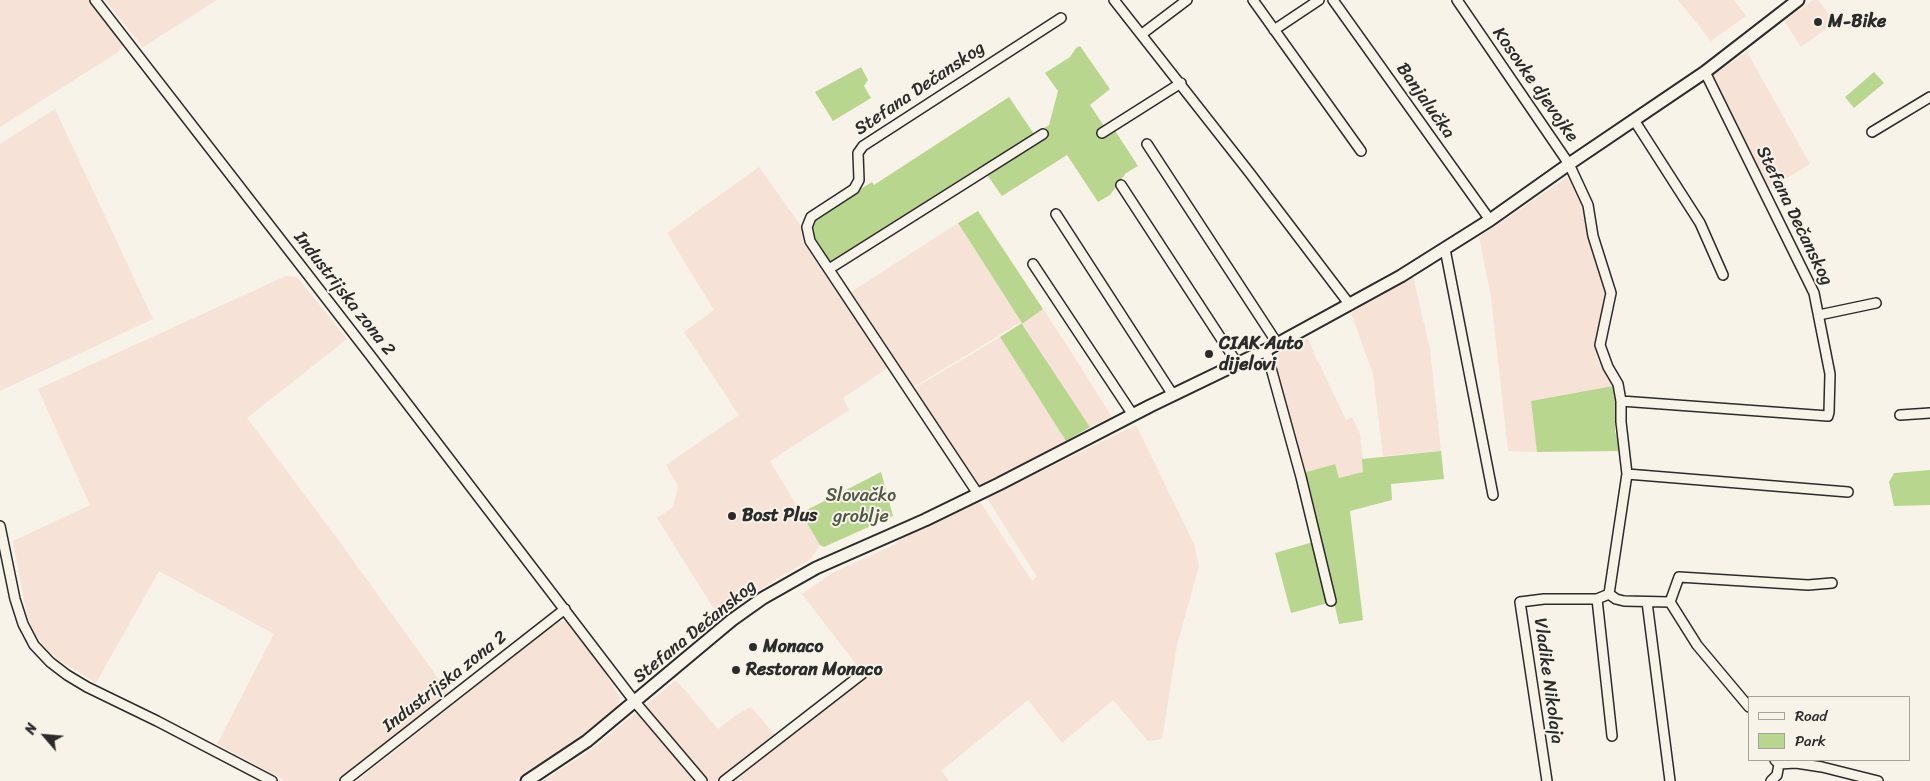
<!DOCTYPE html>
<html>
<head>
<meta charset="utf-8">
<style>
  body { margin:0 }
  #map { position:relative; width:1930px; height:781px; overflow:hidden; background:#f7f3e8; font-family:Sriracha,sans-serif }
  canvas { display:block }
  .legend { position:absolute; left:1748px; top:696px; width:162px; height:65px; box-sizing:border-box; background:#f7f3e8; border:1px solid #a5a39c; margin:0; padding:6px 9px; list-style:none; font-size:15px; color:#2b2b2b }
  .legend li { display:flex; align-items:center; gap:10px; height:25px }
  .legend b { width:25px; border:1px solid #a5a39c }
  .north { position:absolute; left:20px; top:711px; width:50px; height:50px; -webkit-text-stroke:4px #f7f3e8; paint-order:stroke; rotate:297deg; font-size:14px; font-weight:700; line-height:20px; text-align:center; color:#2b2b2b }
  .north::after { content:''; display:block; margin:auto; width:18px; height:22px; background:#2b2b2b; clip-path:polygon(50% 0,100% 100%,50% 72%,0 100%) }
</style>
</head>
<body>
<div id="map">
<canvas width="1930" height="781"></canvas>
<ul class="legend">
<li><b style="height:6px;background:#f7f3e8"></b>Road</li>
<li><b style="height:14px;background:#b8d68e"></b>Park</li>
</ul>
<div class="north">N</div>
</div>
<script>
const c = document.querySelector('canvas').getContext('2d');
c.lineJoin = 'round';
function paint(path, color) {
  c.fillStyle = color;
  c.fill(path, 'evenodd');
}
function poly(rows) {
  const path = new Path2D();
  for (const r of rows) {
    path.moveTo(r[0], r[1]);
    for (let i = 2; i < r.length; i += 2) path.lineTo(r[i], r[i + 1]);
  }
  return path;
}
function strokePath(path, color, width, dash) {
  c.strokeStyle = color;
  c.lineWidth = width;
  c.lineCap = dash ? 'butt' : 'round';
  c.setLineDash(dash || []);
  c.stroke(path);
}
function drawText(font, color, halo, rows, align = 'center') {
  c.font = font + ' Sriracha,sans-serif';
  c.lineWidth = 4;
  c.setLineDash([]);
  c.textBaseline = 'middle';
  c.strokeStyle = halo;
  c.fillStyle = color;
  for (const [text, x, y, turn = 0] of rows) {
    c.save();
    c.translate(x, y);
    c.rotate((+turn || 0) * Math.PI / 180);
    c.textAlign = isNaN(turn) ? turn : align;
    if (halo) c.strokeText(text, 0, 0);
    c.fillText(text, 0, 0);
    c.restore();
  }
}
const built = poly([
  [0,0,89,0,123,42,121,48,118,52,0,127],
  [105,0,217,0,143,47],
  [1678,0,1734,0,1746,16,1711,41],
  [1813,0,1818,0,1836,22,1801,47,1784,21],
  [1747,52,1810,164,1762,193,1707,79],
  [55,109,153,319,0,391,0,144],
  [759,167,804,230,802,241,889,367,843,398,849,410,770,461,820,545,811,559,775,580,719,617,657,518,673,507,678,486,666,465,739,415,684,332,714,310,667,233],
  [1572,174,1585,206,1607,290,1607,300,1595,348,1597,359,1613,386,1531,401,1537,452,1508,451,1491,297,1479,237],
  [958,223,1021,322,914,387,851,292],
  [286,276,297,277,347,339,247,418,339,541,449,693,339,781,286,781,217,744,274,634,159,571,96,683,59,660,47,650,34,633,27,615,13,541,90,505,38,389],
  [1413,276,1430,349,1441,451,1383,456,1373,374,1351,313],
  [1043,309,1073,355,1112,417,1090,427,1022,323],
  [1000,337,1066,441,978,486,974,484,915,388],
  [1308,338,1317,361,1318,361,1346,420,1352,417,1360,434,1364,472,1339,478,1335,464,1303,473,1270,358],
  [1136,425,1194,544,1199,566,1177,645,1162,739,1148,741,1113,700,1062,743,1028,700,941,771,949,781,543,781,589,751,676,680,718,729,736,715,751,707,775,735,859,668,802,594,832,573,894,545,901,539,980,502,1032,581,1037,577,987,498],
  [565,621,569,622,580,635,616,690,620,699,618,706,594,727,563,750,514,781,357,781,557,622]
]);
const green = poly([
  [1080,46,1110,89,1090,105,1104,126,1097,131,1101,137,1114,129,1138,166,1126,173,1110,195,1098,202,1067,155,1002,196,981,166,830,262,813,234,812,222,818,215,872,182,874,185,1009,97,1034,134,1049,125,1058,91,1045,73,1070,57,1076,48],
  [861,67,868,80,864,86,871,98,833,121,815,92],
  [1874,72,1884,83,1854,108,1845,97],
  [978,211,1043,309,1022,324,1090,427,1066,441,1000,337,1022,323,958,223],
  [1613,386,1615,390,1615,431,1620,451,1537,452,1531,401],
  [1441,451,1444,479,1391,484,1392,500,1350,511,1363,620,1339,624,1315,520,1303,473,1335,464,1339,478,1363,472,1362,459],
  [1930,470,1930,505,1894,506,1889,482,1894,473],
  [881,472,893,516,824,547,820,545,801,513],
  [1313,542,1328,603,1291,613,1275,553]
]);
const street = poly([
  [95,0,370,355,635,702,702,781],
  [1114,0,1249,172,1350,305],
  [1253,0,1361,151],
  [1333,0,1490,220],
  [1457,0,1569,164,1588,205,1593,236,1611,293,1600,345,1608,367,1618,384,1621,401,1621,422,1627,474,1609,594,1597,599,1544,599,1520,602,1547,781],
  [1274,30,1319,0],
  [1142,34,1187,0],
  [1634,120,1700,223,1723,275],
  [1872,132,1930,97],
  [1102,133,1181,83],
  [1147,144,1277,343],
  [1121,185,1237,363],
  [1056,214,1173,395],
  [1445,249,1493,495],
  [1033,264,1133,415],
  [829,269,1043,134],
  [1819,315,1876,303],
  [1266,350,1301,477,1331,601],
  [1621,401,1828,416,1829,412,1830,374,1814,293,1705,72],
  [1900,415,1930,413],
  [1627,474,1848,492],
  [978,494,810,241,807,227,811,217,854,189,859,180,858,153,863,146,1061,18],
  [0,526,15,599,23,624,34,645,50,662,67,675,87,687,157,721,272,781],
  [1609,594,1616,599,1624,601,1670,602],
  [1597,599,1612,736],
  [1647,602,1670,781],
  [1749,707,1697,645,1670,602,1679,577,1808,585,1832,583],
  [1775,760,1779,764,1796,763,1822,767,1878,781],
  [345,781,565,609],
  [724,781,862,674],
  [1771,781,1777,775,1779,764]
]);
const secondary = poly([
  [527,781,587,741,732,620,763,598,816,568,925,520,999,484,1150,406,1266,350,1401,276,1490,220,1569,164,1705,72,1798,0]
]);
const markers = [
  [1818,22,5,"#2b2b2b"],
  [1209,354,5,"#2b2b2b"],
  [732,516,5,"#2b2b2b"],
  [753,647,5,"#2b2b2b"],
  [736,670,5,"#2b2b2b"]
];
const poiNames = [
  ["M-Bike",1828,22],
  ["CIAK Auto",1219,344],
  ["dijelovi",1219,365],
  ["Bost Plus",742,516],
  ["Monaco",763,647],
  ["Restoran Monaco",746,670]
];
const streetNames = [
  ["Kosovke djevojke",1535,85,55],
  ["Stefana Dečanskog",920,89,-34],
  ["Banjalučka",1425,101,55],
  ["Stefana Dečanskog",1794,216,64],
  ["Industrijska zona 2",344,294,52],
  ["Stefana Dečanskog",695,632,-39],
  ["Vladike Nikolaja",1548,681,82],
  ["Industrijska zona 2",445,682,-38]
];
const parkNames = [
  ["Slovačko",861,496],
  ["groblje",861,517]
];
paint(built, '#f6e2d6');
paint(green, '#b8d68e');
strokePath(street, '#2b2b2b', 12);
strokePath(secondary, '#2b2b2b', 15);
strokePath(street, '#f7f3e8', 9);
strokePath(secondary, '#f7f3e8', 11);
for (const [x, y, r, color] of markers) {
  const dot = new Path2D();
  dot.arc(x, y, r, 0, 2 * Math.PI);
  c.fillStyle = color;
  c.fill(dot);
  strokePath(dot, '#f7f3e8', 2);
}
drawText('bold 18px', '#2b2b2b', '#f7f3e8', poiNames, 'left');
drawText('18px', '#2b2b2b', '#f7f3e8', streetNames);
drawText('18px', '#4e5644', '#f7f3e8', parkNames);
</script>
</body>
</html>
